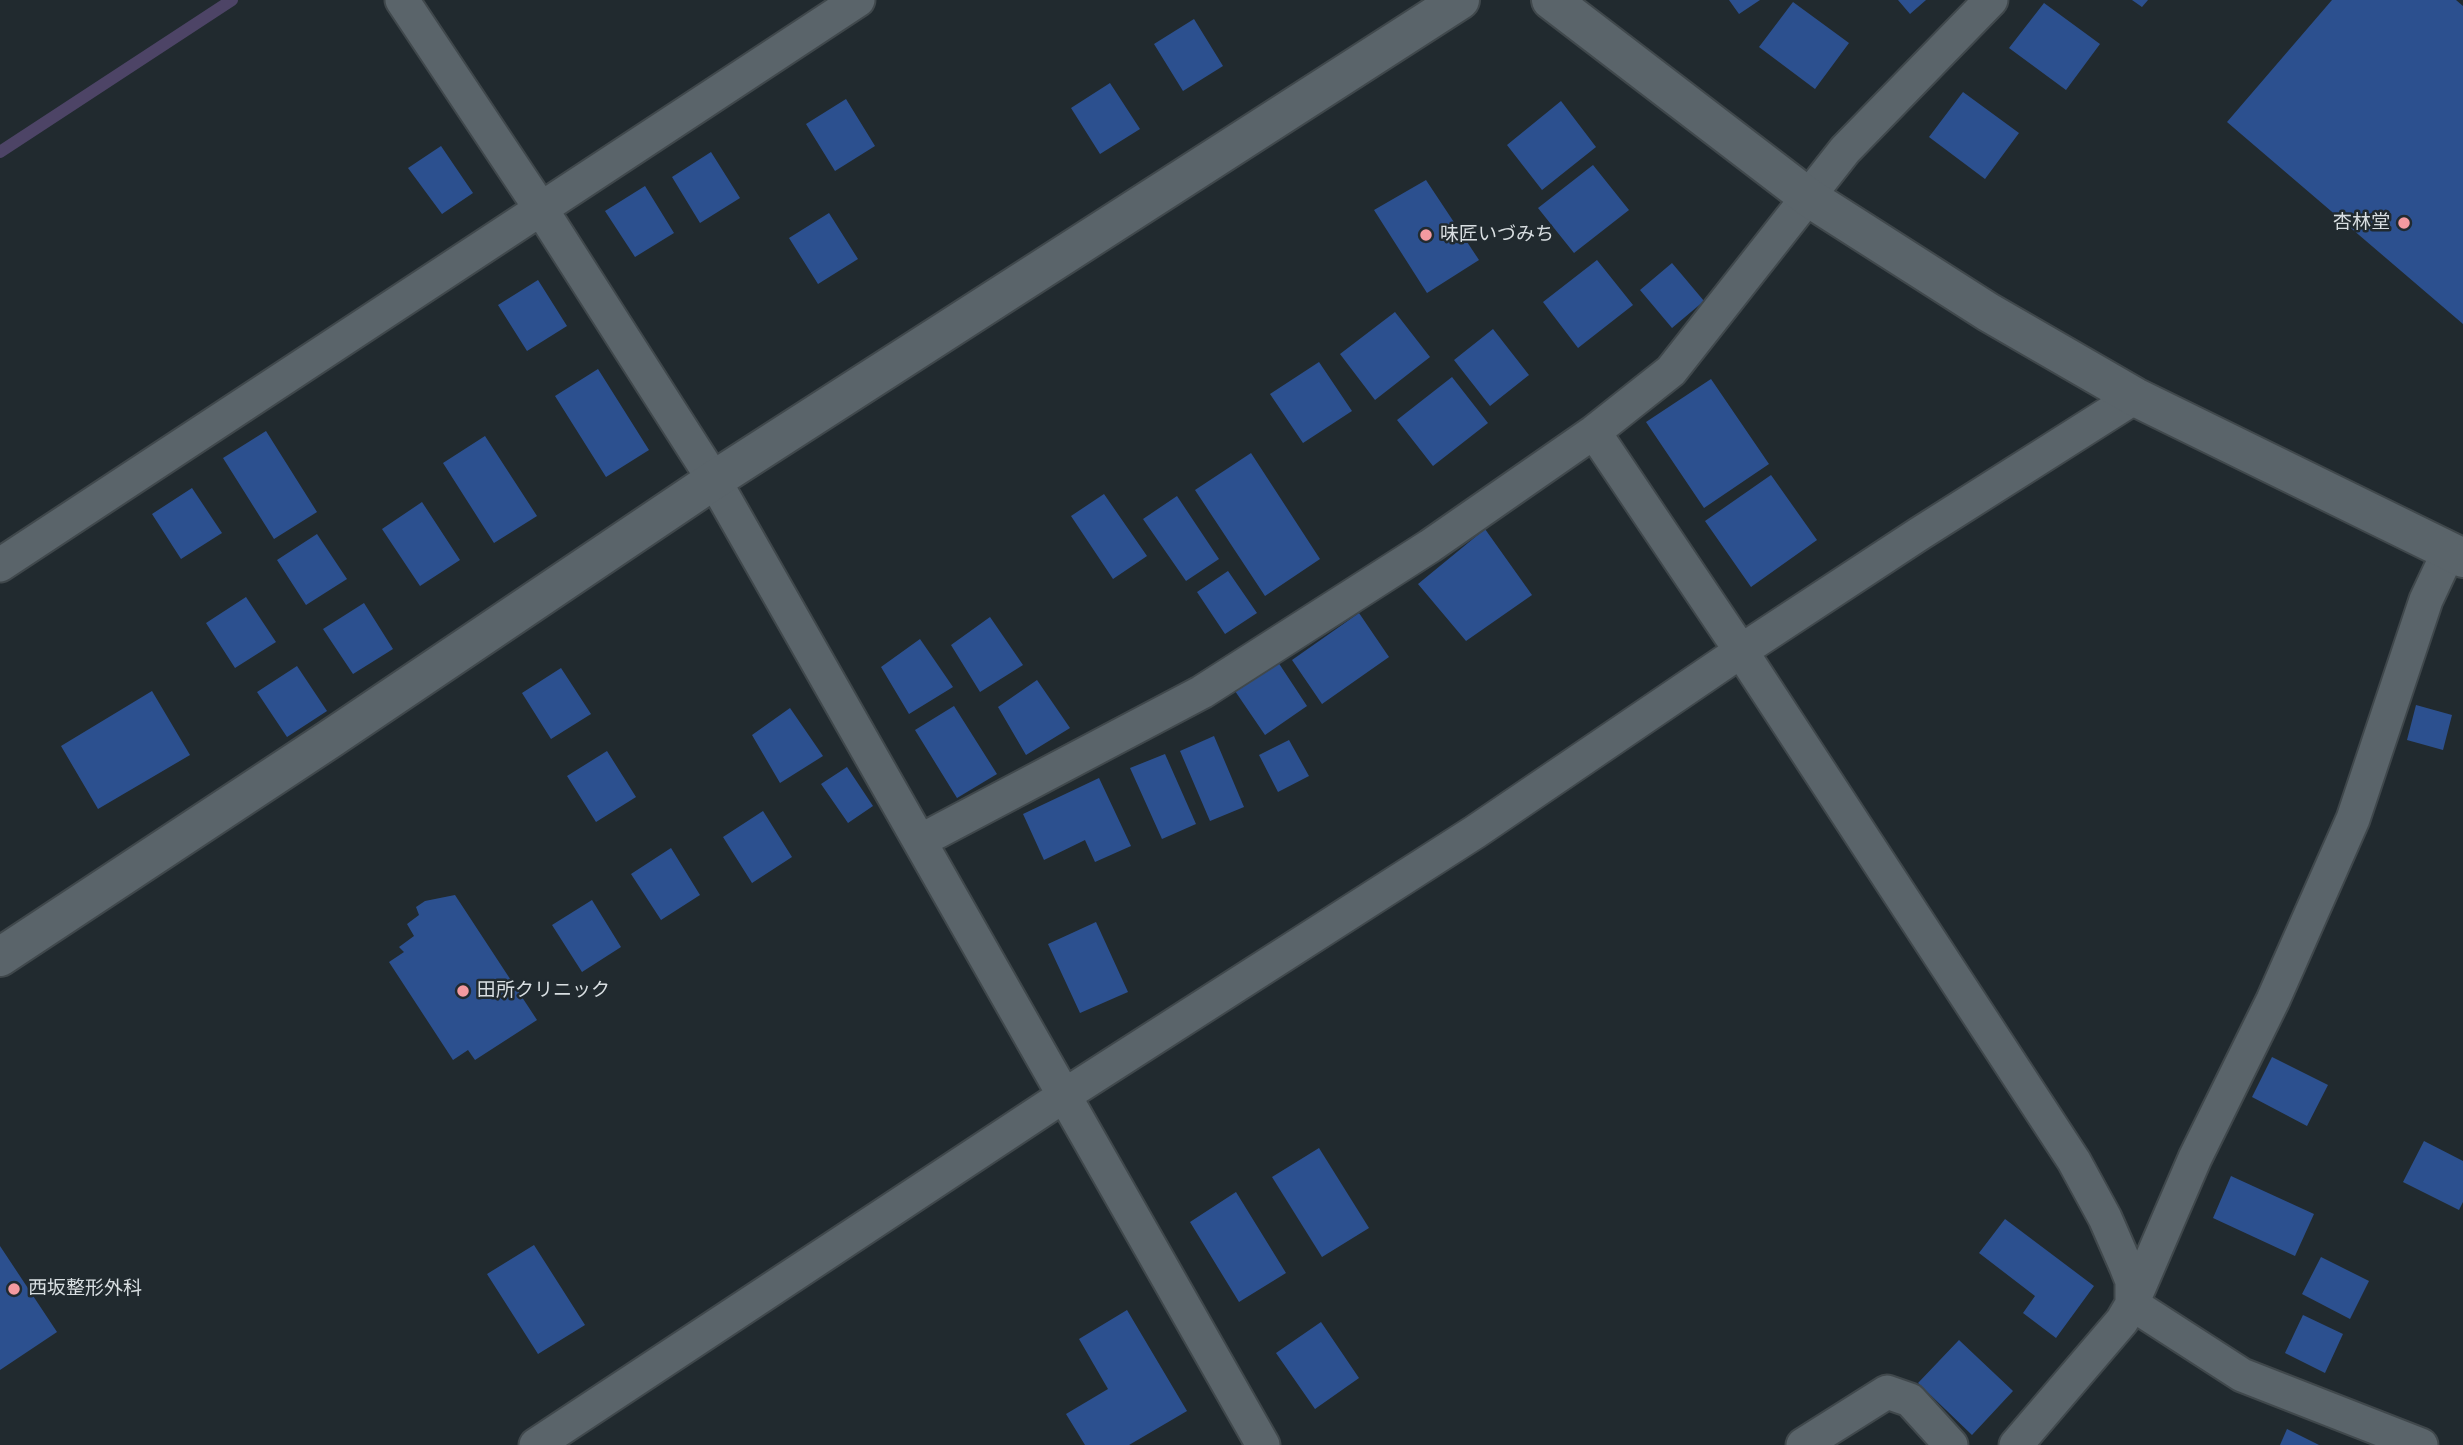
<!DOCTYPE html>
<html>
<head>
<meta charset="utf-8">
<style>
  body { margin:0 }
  canvas { display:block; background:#212a2f }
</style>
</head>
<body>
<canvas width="2463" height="1445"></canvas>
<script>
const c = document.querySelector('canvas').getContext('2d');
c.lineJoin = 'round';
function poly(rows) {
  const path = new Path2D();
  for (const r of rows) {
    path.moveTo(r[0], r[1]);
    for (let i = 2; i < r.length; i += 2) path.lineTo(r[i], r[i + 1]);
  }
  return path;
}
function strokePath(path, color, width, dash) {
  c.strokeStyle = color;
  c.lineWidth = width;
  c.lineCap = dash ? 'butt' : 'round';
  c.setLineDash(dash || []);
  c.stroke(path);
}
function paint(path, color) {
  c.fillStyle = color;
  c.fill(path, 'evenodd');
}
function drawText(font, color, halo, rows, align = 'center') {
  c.font = font + ' Manrope,"Noto Sans JP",sans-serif';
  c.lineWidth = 5;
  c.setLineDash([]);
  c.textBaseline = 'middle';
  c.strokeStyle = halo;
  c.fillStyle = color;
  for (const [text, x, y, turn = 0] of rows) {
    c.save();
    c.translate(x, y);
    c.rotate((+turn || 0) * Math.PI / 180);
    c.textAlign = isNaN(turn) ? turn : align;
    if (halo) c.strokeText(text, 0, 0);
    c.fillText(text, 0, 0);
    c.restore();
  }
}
const stream = poly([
  [0,152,232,0]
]);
const building = poly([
  [1729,0,1760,0,1739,14],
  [1898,0,1926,0,1910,14],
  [2132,0,2148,0,2142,7],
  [2332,0,2456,0,2463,6,2463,324,2227,122],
  [1793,2,1849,43,1815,89,1759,47],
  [2044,3,2100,44,2066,90,2009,48],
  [1194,19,1223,66,1183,91,1154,44],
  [1110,83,1140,129,1100,154,1071,108],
  [1963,92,2019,133,1985,179,1929,137],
  [846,99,875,146,835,171,806,124],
  [1561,101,1596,147,1542,190,1507,145],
  [441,146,473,193,442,214,408,168],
  [711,152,740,198,700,223,672,177],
  [1593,165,1629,210,1574,253,1538,208],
  [1426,180,1479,260,1427,293,1374,210],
  [645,186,674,233,635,257,605,211],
  [829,213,858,259,818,284,789,238],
  [1597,260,1633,305,1578,348,1543,302],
  [1672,263,1704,301,1672,328,1640,290],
  [538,280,567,326,527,351,498,305],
  [1395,312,1430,357,1375,400,1340,354],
  [1493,329,1529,375,1490,406,1454,360],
  [1319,362,1352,411,1303,443,1270,394],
  [598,369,649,450,606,477,555,396],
  [1452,377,1488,423,1433,466,1397,420],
  [1711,379,1769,464,1704,508,1646,422],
  [266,431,317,512,274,539,223,458],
  [485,436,537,516,494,543,443,463],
  [1251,453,1320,559,1265,596,1195,490],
  [1771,475,1817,540,1751,587,1705,521],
  [192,488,222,533,181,559,152,514],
  [1104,494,1147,556,1113,579,1071,516],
  [1177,496,1219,559,1186,581,1143,519],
  [422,502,460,560,420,586,382,529],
  [1485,529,1532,595,1466,641,1418,584],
  [317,534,347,579,306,605,277,560],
  [1228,571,1257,613,1225,634,1197,592],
  [246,597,276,642,235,668,206,623],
  [364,603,393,649,353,674,323,629],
  [1359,613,1389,657,1322,704,1292,660],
  [990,617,1023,665,980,692,951,645],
  [920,639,953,687,909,714,881,667],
  [1278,662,1307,706,1265,735,1235,691],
  [297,666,327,711,287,737,257,692],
  [561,668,591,714,551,739,522,693],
  [1037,680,1070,728,1026,755,998,707],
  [152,691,190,755,98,809,61,746],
  [2416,705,2452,715,2443,750,2407,740],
  [954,706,997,774,957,798,915,730],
  [790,708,823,756,780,783,752,735],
  [1214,736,1244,807,1210,821,1180,751],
  [1289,740,1309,776,1278,792,1259,755],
  [607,751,636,797,596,822,567,776],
  [1165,754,1196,824,1162,839,1130,768],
  [847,767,873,806,848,823,821,784],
  [1099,778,1131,846,1095,862,1085,840,1044,860,1023,814],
  [763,811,792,857,752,883,723,837],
  [671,848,700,895,661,920,631,874],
  [455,895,537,1020,475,1060,468,1050,453,1060,389,962,404,952,399,947,414,936,407,924,419,915,416,907,425,901],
  [592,900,621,947,582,972,552,925],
  [1096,922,1128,992,1080,1013,1048,944],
  [2272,1057,2328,1085,2307,1126,2252,1097],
  [2424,1141,2463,1161,2463,1202,2459,1210,2403,1182],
  [1319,1148,1369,1228,1322,1257,1272,1177],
  [2231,1176,2314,1214,2295,1256,2213,1218],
  [1236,1192,1286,1273,1239,1302,1190,1222],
  [2005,1219,2094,1286,2056,1338,2023,1313,2035,1296,1979,1253],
  [534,1245,585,1325,538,1354,487,1274],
  [0,1246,57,1332,0,1370],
  [2321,1257,2369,1281,2350,1319,2302,1294],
  [1127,1310,1187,1411,1129,1445,1085,1445,1066,1414,1108,1389,1079,1339],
  [2303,1315,2343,1334,2325,1373,2285,1353],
  [1321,1322,1359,1378,1315,1409,1276,1353],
  [1959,1340,2013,1391,1972,1435,1918,1383],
  [2287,1429,2319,1445,2280,1445]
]);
const minor = poly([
  [402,0,541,209,714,480,1263,1445],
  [1594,432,1741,651,2074,1161,2105,1218,2126,1266,2132,1281,2132,1304],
  [0,565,858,0],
  [920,841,1202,692,1430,546,1594,432,1671,371,1845,150,1991,0],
  [2132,1304,2242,1375,2421,1445],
  [536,1445,1065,1095,1475,832,1741,651,1919,534,2135,397],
  [1803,1445,1887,1392,1910,1400,1951,1445],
  [2016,1445,2122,1321,2132,1304,2195,1158,2273,1000,2353,819,2426,600,2449,551]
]);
const tertiary = poly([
  [1551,0,1808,197,1988,312,2135,397,2463,558],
  [0,957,330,739,714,480,1460,0]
]);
const markers = [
  [2404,223,7,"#f49aa0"],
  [1426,235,7,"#f49aa0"],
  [463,991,7,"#f49aa0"],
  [14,1289,7,"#f49aa0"]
];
const poiNames = [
  ["杏林堂",2390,223,"right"],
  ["味匠いづみち",1440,235],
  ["田所クリニック",477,991],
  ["西坂整形外科",28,1289]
];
strokePath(stream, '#4d4466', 12);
paint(building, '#2c508f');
strokePath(minor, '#40484c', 37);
strokePath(tertiary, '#40484c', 42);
strokePath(minor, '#5a646a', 33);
strokePath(tertiary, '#5a646a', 38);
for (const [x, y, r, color] of markers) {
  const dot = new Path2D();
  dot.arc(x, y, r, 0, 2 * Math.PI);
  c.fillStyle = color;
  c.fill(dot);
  strokePath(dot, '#212a2f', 2.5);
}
drawText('19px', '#d8dee1', '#212a2f', poiNames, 'left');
</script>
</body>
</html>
